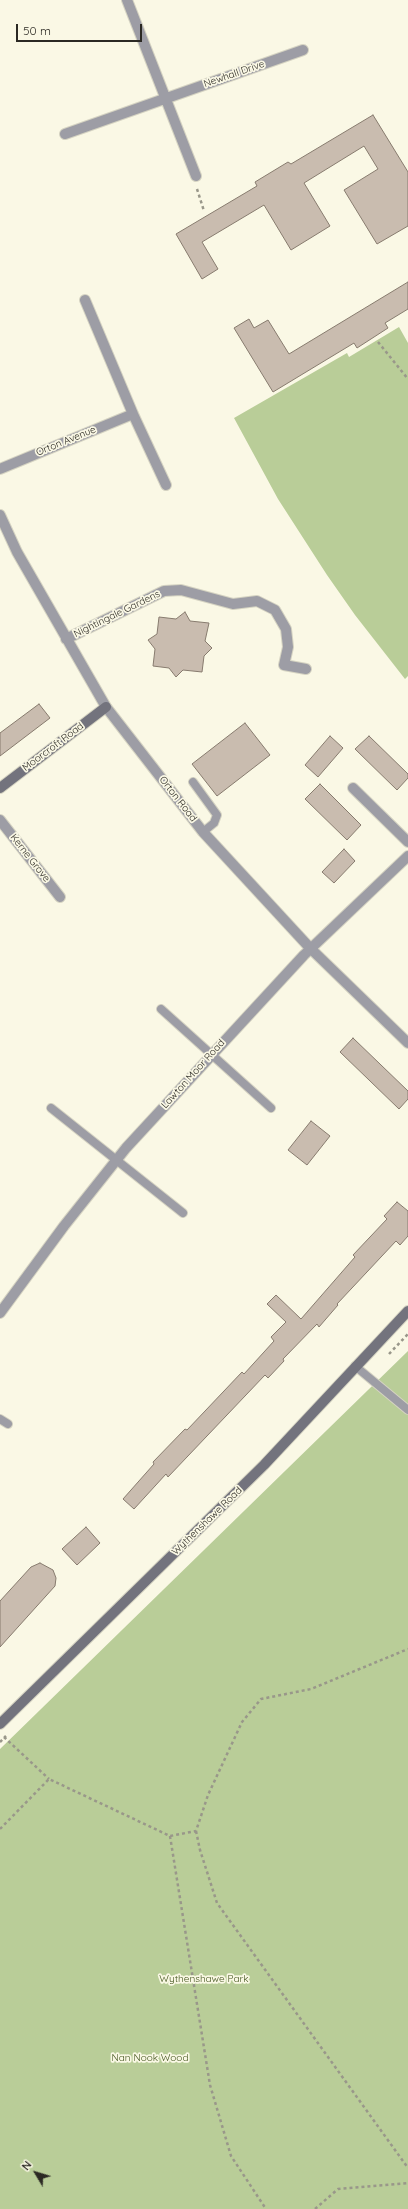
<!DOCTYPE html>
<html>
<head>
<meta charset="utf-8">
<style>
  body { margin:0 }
  #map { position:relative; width:408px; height:2209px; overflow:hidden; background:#faf8e5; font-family:Quicksand,sans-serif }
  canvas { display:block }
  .north { position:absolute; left:16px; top:2153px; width:40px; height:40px; -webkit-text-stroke:3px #faf8e5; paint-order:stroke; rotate:308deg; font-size:11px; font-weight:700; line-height:16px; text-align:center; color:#2b2923 }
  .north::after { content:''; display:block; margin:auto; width:14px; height:18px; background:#2b2923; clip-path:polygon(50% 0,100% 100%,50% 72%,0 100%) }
  .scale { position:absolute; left:16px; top:24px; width:126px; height:18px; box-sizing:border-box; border:2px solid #2b2923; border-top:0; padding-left:5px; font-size:12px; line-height:14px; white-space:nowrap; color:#2b2923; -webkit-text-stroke:3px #faf8e5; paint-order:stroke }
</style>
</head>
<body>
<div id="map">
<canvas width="408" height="2209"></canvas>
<div class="north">N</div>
<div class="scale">50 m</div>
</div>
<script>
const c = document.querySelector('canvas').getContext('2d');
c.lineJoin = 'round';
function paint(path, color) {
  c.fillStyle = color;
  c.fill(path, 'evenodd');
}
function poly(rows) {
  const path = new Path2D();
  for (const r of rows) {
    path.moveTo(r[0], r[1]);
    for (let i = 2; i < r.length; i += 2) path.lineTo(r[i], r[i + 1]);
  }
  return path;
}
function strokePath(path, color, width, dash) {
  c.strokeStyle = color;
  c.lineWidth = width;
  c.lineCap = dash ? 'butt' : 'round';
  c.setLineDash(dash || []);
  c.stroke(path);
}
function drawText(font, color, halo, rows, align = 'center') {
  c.font = font + ' Quicksand,sans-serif';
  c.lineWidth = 3.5;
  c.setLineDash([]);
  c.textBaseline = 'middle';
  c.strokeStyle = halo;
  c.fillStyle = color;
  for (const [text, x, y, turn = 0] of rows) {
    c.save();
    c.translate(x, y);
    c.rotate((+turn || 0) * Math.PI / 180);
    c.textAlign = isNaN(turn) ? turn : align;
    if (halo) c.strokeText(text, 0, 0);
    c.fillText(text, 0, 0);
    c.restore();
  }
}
const green = poly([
  [399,327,408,343,408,676,405,679,355,615,327,575,278,499,234,418,347,353,349,357],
  [408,1351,408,2209,0,2209,0,1749]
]);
const building = poly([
  [373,115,408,172,408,226,377,244,344,190,378,169,364,146,304,183,330,226,291,250,264,205,202,242,218,269,202,279,176,234,257,186,255,182,288,162,291,164,373,115],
  [408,282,408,309,385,323,388,328,357,348,354,343,273,392,234,328,249,319,254,328,268,320,289,354,408,282],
  [185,612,190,621,209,623,205,641,212,648,204,656,202,672,183,670,176,677,169,668,153,666,155,649,148,640,157,634,159,617,176,619,185,612],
  [39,704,50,718,0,756,0,733,39,704],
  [245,723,270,755,217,796,192,764,245,723],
  [330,736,343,748,318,777,305,765,330,736],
  [369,736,408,774,408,778,397,790,355,749,369,736],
  [320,784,361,825,347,840,305,799,320,784],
  [344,849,355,861,334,883,322,872,344,849],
  [353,1038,408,1091,408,1099,399,1109,340,1052,353,1038],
  [311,1121,330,1136,307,1165,288,1150,311,1121],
  [397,1202,408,1211,408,1236,400,1245,396,1241,337,1304,338,1305,319,1327,317,1324,283,1359,284,1361,268,1378,265,1375,168,1477,166,1474,134,1509,123,1499,154,1464,153,1462,185,1429,187,1430,242,1372,244,1374,274,1341,271,1337,286,1322,267,1304,276,1295,301,1319,355,1257,353,1255,387,1219,384,1216,397,1202],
  [86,1527,100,1543,77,1565,62,1549,86,1527],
  [40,1563,53,1570,56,1578,55,1586,0,1647,0,1601,31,1567,40,1563]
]);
const path = poly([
  [197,189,204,211],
  [378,342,408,379],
  [389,1354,408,1334],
  [4,1737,49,1779],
  [0,1742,6,1736],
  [0,1829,49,1779,170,1836,196,1831,208,1795,242,1722,261,1699,311,1689,408,1649],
  [196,1831,200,1850,217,1903,408,2168],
  [170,1836,210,2085,231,2156,266,2209],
  [315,2209,338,2189,408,2183]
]);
const lane = poly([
  [193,782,217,815,214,823,203,832],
  [161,1009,271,1108],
  [51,1108,183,1213],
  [355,1366,408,1410],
  [0,1419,8,1424]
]);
const street = poly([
  [127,0,196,176],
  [65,134,303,50],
  [85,300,133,414,166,485],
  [0,469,133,414],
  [0,515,17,552,106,707,203,832,310,948,408,1043],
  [66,639,164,591,181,590,233,604,257,601,275,610,286,629,288,647,284,665,306,669],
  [353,788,408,842],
  [0,820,60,897],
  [0,1313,64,1226,126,1148,304,955,408,856]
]);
const secondary = poly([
  [0,788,106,707],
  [0,1724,264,1465,408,1311]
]);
const streetNames = [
  ["Newhall Drive",234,74,-19],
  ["Orton Avenue",66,441,-22],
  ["Nightingale Gardens",117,614,-26],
  ["Moorcroft Road",53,747,-37],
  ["Orton Road",178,799,52],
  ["Kerne Grove",30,858,52],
  ["Lawton Moor Road",193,1074,-48],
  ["Wythenshawe Road",207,1521,-44]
];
const parkNames = [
  ["Wythenshawe Park",204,1979],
  ["Nan Nook Wood",150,2058]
];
paint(green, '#b9cd98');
paint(building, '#c9bcaf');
strokePath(building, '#877b6e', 1);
strokePath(lane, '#d5d3c2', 10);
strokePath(street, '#d5d3c2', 12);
strokePath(secondary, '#d5d3c2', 12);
strokePath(path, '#99978a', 2.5, [3, 3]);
strokePath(lane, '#9d9da5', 8);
strokePath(street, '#9d9da5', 10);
strokePath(secondary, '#73737d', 10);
drawText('10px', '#2b2923', '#faf8e5', streetNames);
drawText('10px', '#44561f', '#faf8e5', parkNames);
</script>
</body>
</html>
